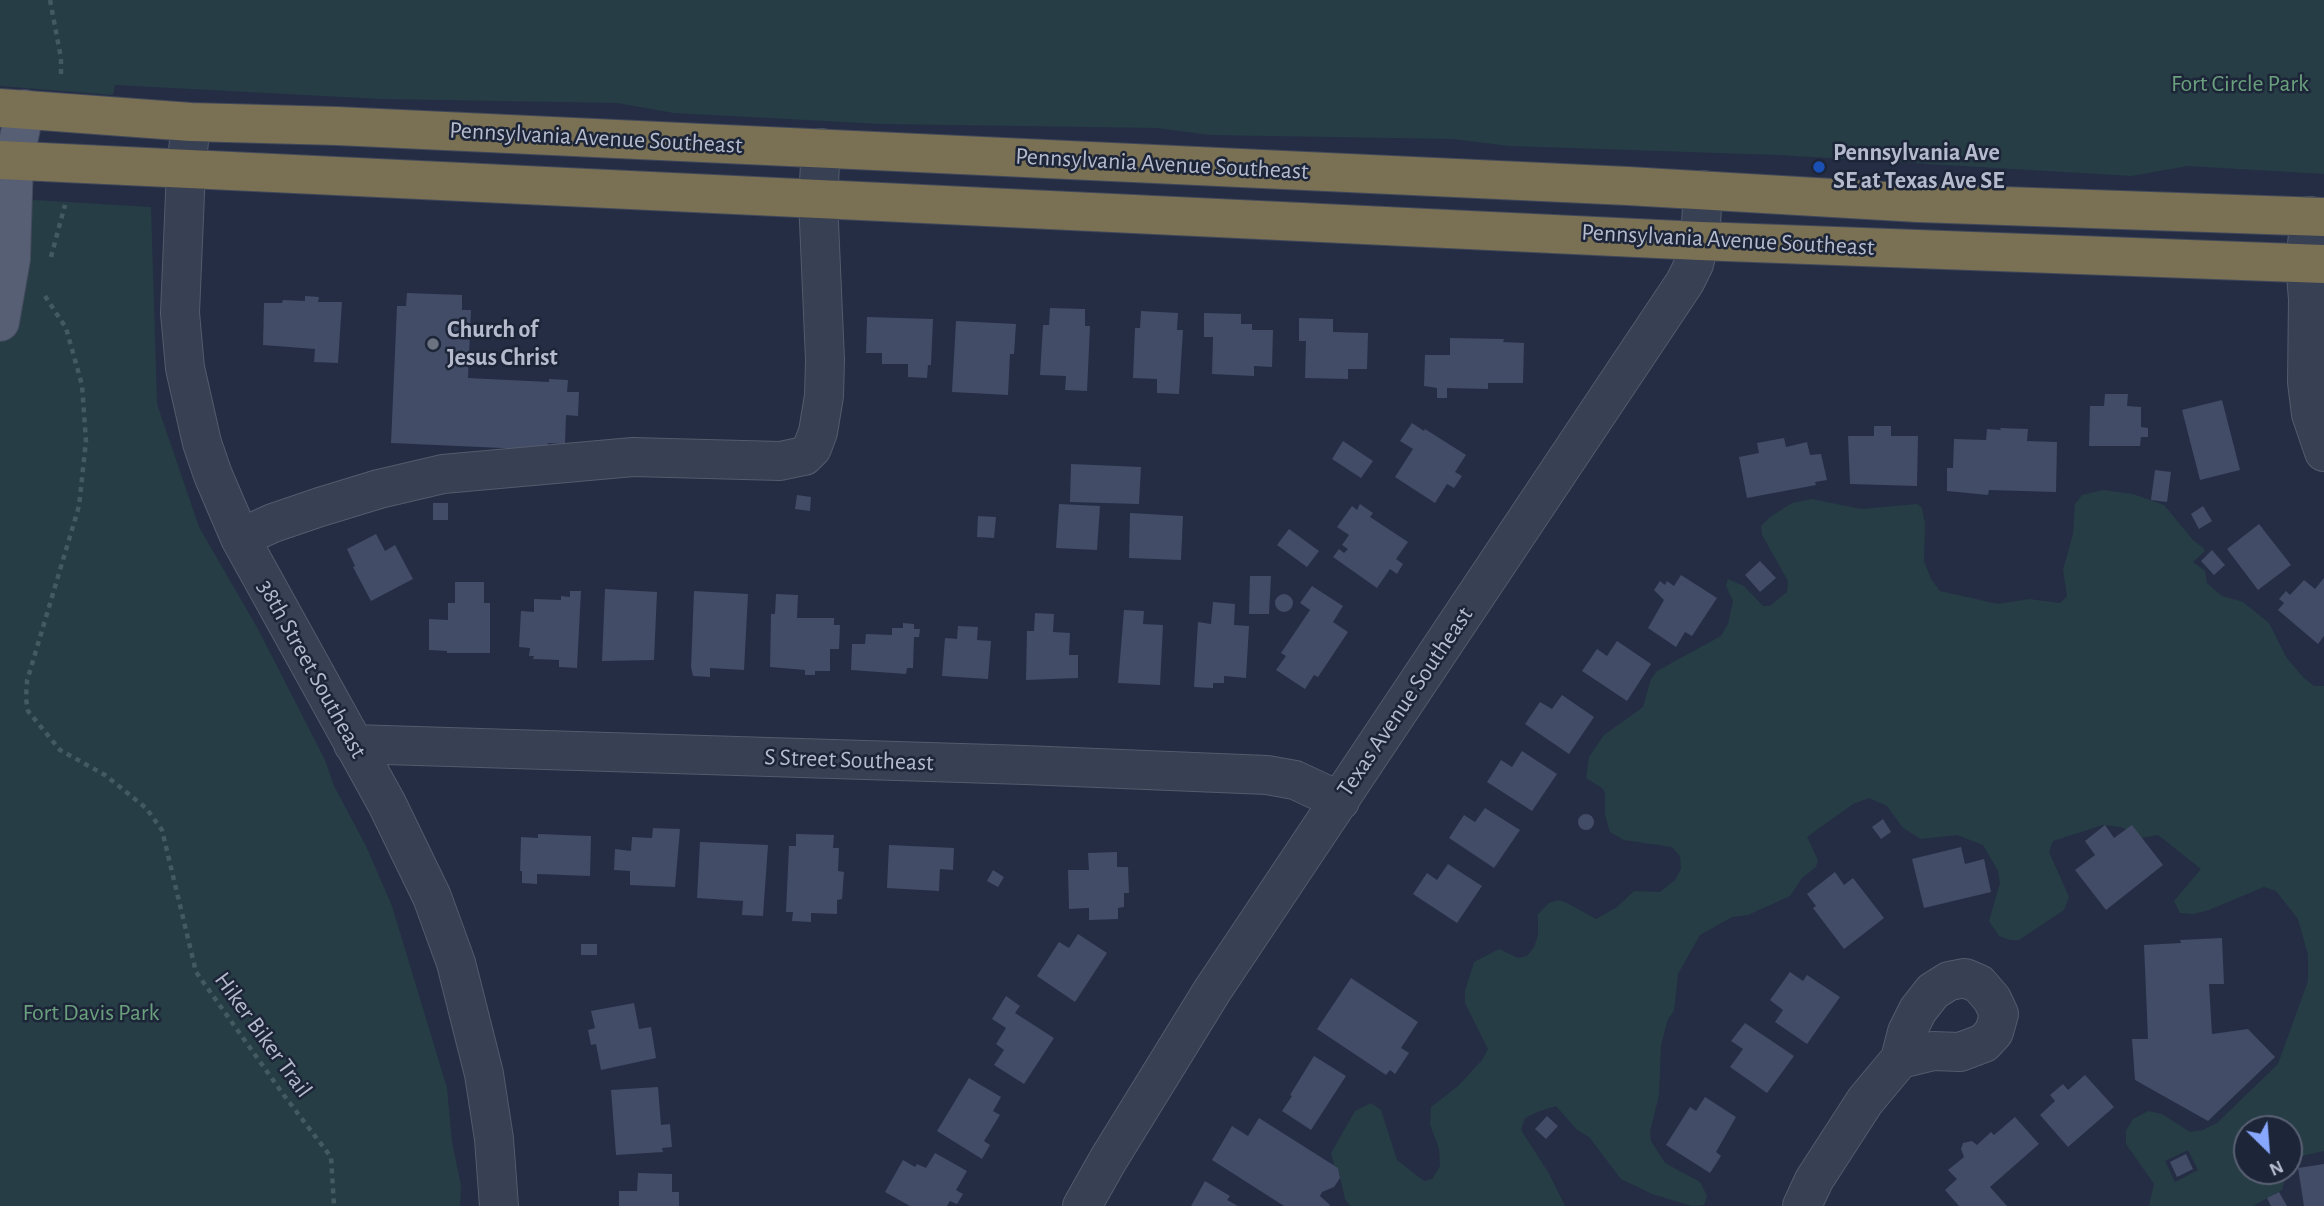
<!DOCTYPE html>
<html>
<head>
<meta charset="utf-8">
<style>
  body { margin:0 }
  #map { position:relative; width:2324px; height:1206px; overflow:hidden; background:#242d44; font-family:"Alegreya Sans",sans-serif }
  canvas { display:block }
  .north { position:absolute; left:2233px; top:1115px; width:70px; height:70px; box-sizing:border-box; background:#1d2538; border:2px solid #5a6174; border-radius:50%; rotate:155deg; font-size:19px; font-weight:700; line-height:28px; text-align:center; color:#b5bbcd }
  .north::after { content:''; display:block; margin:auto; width:24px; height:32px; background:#88a7ff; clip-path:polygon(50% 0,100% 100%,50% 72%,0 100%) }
</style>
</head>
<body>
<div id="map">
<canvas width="2324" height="1206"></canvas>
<div class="north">N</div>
</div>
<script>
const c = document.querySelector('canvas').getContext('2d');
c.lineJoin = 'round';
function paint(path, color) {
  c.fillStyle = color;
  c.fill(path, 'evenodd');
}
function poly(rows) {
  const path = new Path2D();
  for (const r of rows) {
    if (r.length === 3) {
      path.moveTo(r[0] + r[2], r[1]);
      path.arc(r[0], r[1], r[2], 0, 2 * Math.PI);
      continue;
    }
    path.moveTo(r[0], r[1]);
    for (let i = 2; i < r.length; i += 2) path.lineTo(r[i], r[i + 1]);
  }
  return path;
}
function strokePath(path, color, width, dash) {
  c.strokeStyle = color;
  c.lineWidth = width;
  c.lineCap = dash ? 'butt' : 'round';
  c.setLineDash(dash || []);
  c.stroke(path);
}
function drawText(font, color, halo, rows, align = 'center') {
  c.font = font + ' "Alegreya Sans",sans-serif';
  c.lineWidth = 5;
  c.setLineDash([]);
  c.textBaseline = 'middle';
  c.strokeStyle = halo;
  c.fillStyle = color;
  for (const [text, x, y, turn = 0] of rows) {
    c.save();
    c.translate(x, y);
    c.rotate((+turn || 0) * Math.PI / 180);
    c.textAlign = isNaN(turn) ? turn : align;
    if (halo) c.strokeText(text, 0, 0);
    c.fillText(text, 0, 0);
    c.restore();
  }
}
const green = poly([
  [0,0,2324,0,2324,174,2188,166,2131,176,1778,155,1509,146,1453,139,1209,135,1157,128,881,124,674,113,617,103,380,99,115,85,113,95,0,86],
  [0,198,151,207,157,404,199,527,258,629,325,760,334,786,366,846,392,906,447,1088,452,1142,461,1185,460,1206,0,1206],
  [2103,490,2133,494,2164,505,2193,540,2203,548,2205,551,2193,562,2205,571,2207,583,2222,596,2243,602,2269,623,2286,657,2303,677,2314,686,2324,686,2324,1151,2297,1157,2289,1164,2289,1129,2247,1129,2247,1171,2287,1171,2282,1190,2253,1206,2149,1206,2154,1184,2126,1144,2126,1131,2133,1119,2148,1111,2162,1114,2190,1132,2203,1130,2217,1123,2278,1064,2308,981,2308,955,2298,919,2276,891,2264,887,2209,910,2194,914,2180,913,2174,901,2201,869,2158,835,2141,838,2121,827,2103,825,2053,841,2049,852,2069,897,2064,910,2019,940,2010,940,1999,936,1989,921,2000,883,1998,871,1983,845,1957,835,1921,839,1903,828,1887,806,1869,798,1853,804,1807,837,1818,860,1816,867,1802,878,1790,896,1748,915,1732,917,1700,935,1678,974,1674,1011,1668,1019,1661,1045,1659,1095,1650,1132,1651,1141,1665,1163,1700,1182,1707,1196,1704,1205,1692,1206,1652,1194,1621,1179,1589,1137,1577,1130,1556,1106,1537,1112,1525,1118,1521,1130,1548,1172,1565,1206,1350,1206,1345,1199,1338,1168,1334,1165,1331,1153,1355,1111,1371,1103,1381,1110,1397,1160,1424,1181,1432,1179,1440,1166,1439,1149,1430,1124,1431,1107,1458,1086,1482,1060,1488,1049,1465,1003,1465,991,1474,962,1499,949,1518,958,1527,956,1534,947,1538,935,1538,914,1549,903,1558,900,1567,903,1596,919,1617,907,1634,891,1660,892,1675,880,1681,869,1680,856,1672,847,1624,840,1610,832,1605,815,1605,793,1602,788,1586,778,1589,757,1604,735,1643,707,1651,679,1657,671,1721,636,1728,624,1733,601,1726,586,1728,579,1744,586,1763,606,1770,606,1787,592,1788,581,1762,535,1761,526,1770,517,1792,503,1812,499,1861,509,1917,504,1922,508,1925,524,1924,561,1931,579,1940,591,1998,604,2029,599,2060,603,2067,596,2063,570,2073,534,2075,504,2082,495],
  [2188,1150,2198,1170,2175,1182,2165,1161]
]);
const building = poly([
  [407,293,462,295,462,310,471,310,468,378,549,382,549,379,568,380,567,392,579,392,578,416,566,415,565,444,548,443,547,450,391,443,397,306,406,306],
  [305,296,319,297,318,302,342,302,338,363,314,362,315,349,263,345,264,303,282,303,283,300,305,301],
  [1050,308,1085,309,1085,326,1090,326,1087,391,1065,390,1066,376,1040,375,1043,325,1049,325],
  [1141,311,1178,313,1177,330,1183,330,1179,394,1157,393,1157,379,1133,378,1135,328,1140,328],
  [1204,313,1241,314,1241,324,1252,324,1252,330,1273,330,1272,367,1254,366,1254,376,1212,374,1213,337,1204,337],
  [867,317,933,319,931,365,928,365,927,378,908,377,908,364,882,364,882,353,866,353],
  [1299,318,1333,319,1333,332,1368,333,1367,369,1348,369,1348,379,1305,378,1306,341,1299,341],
  [956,321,1016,324,1014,354,1010,354,1008,395,952,392],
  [1450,338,1504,339,1503,342,1524,343,1523,383,1488,383,1488,389,1447,388,1447,398,1437,398,1437,388,1424,386,1425,355,1450,355],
  [2105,394,2128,394,2127,406,2141,407,2141,427,2148,428,2148,437,2141,437,2140,446,2089,446,2090,406,2104,406],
  [2222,400,2240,470,2200,480,2182,410],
  [1412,423,1424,431,1425,429,1466,455,1455,472,1462,476,1454,488,1447,484,1435,503,1395,477,1413,449,1400,441],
  [1874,426,1891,426,1891,436,1918,436,1917,486,1850,484,1848,436,1874,436],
  [2000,428,2028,429,2027,441,2057,442,2056,492,1989,490,1988,495,1947,491,1947,468,1953,468,1954,439,1986,440,1987,429,2001,430],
  [1784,438,1786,447,1807,442,1810,455,1821,454,1827,480,1815,482,1816,485,1747,498,1739,457,1759,453,1757,443],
  [1343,441,1373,461,1361,478,1332,459],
  [1071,464,1141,467,1139,504,1070,502],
  [2155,470,2171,472,2167,502,2151,500],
  [797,495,811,497,810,511,795,509],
  [433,503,448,503,448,520,433,520],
  [1059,504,1100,506,1097,550,1056,548],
  [1360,504,1373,513,1370,517,1408,542,1396,559,1403,564,1397,574,1390,569,1377,588,1333,557,1339,549,1344,553,1348,549,1342,545,1349,535,1337,527,1352,506,1357,510],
  [2203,506,2212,521,2199,529,2191,514],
  [1130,513,1183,516,1181,560,1129,558],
  [978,516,996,517,994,538,977,537],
  [2259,524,2291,565,2258,590,2227,549],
  [1289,529,1319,551,1307,567,1277,545],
  [376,534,385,551,395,545,413,579,371,601,353,567,355,566,347,549],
  [2212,550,2225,565,2214,575,2201,561],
  [1760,561,1776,578,1760,592,1745,575],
  [1681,575,1717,598,1692,636,1685,632,1676,647,1648,628,1664,600,1654,590,1660,581,1665,585,1667,581,1674,586],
  [1250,576,1271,576,1269,614,1249,614],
  [2324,578,2324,636,2318,644,2278,610,2284,603,2279,599,2286,591,2290,595,2304,580,2315,589],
  [455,582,484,582,484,603,490,603,490,653,447,653,447,651,429,650,429,619,448,620,448,603,455,603],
  [1312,586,1343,606,1333,622,1348,632,1318,677,1314,675,1305,689,1276,670,1286,656,1281,653,1310,610,1300,603],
  [605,589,657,592,654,660,602,661],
  [570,591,581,591,577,668,559,667,559,660,533,659,534,656,529,656,530,648,519,647,521,611,534,612,534,599,561,600,561,596,570,597],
  [694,591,748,594,744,670,710,668,710,677,693,676,691,667],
  [776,594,798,595,797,618,834,618,834,625,840,625,839,649,830,649,830,671,815,671,815,675,805,675,805,670,770,667,771,614,775,614],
  [1284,603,9],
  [1213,602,1235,604,1234,625,1249,626,1246,678,1224,676,1224,683,1213,683,1213,688,1194,687,1198,622,1211,624],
  [1124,610,1144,611,1143,624,1163,625,1160,685,1118,683],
  [1035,613,1054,614,1053,632,1070,633,1069,655,1078,655,1078,678,1026,680,1027,631,1034,631],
  [903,623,914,624,914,629,920,629,919,637,914,637,913,668,907,668,906,674,851,670,852,644,865,644,866,634,892,635,892,628,903,628],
  [958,626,978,627,977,640,991,641,988,679,942,676,945,638,957,639],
  [1617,641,1651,664,1627,701,1582,671,1597,649,1607,656],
  [1562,695,1594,717,1569,754,1525,724,1540,702,1552,709],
  [1522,751,1557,774,1532,811,1487,782,1501,760,1512,767],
  [1485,808,1520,830,1494,868,1449,838,1464,815,1475,822],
  [1586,822,8],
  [1883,819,1891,832,1881,839,1872,827],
  [2105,825,2114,838,2132,825,2163,865,2106,910,2075,870,2095,855,2085,841],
  [653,828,680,829,675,887,630,885,630,871,614,870,615,849,631,851,632,837,652,838],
  [538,834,591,836,590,876,537,874,537,884,522,883,522,871,520,871,521,837,538,838],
  [796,834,834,835,833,848,839,848,838,871,844,872,842,899,837,900,837,914,811,913,811,922,792,921,793,912,786,912,789,846,796,846],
  [700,842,768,845,763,916,742,915,743,901,697,898],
  [889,845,954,848,953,870,940,869,939,891,887,888],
  [1961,847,1965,864,1984,859,1991,892,1924,908,1912,859],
  [1117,852,1117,867,1128,867,1129,893,1124,893,1124,907,1118,908,1118,919,1089,920,1089,908,1069,909,1068,870,1089,870,1088,853],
  [1448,864,1482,886,1457,923,1413,894,1427,873,1437,880],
  [993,870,1004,877,998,887,987,881],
  [1835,872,1844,885,1853,878,1884,918,1844,949,1813,908,1816,906,1807,894],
  [1078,934,1107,953,1075,1002,1037,976,1059,942,1069,948],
  [2222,938,2224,984,2209,984,2212,1034,2248,1029,2275,1057,2208,1121,2135,1080,2132,1039,2148,1039,2144,945,2181,943,2180,940],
  [581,944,597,944,597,955,581,955],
  [1790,972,1803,981,1807,975,1840,997,1807,1044,1775,1022,1783,1010,1770,1000],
  [1351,978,1418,1022,1401,1048,1409,1053,1395,1074,1390,1070,1386,1075,1317,1029],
  [1006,996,1020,1006,1015,1013,1054,1038,1024,1084,994,1065,1004,1050,996,1044,1006,1028,992,1019],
  [634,1003,639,1029,651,1027,656,1058,601,1070,596,1044,591,1045,588,1030,595,1028,591,1011],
  [1745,1023,1794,1056,1767,1093,1730,1067,1743,1049,1731,1041],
  [1314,1056,1346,1076,1311,1130,1282,1111,1292,1096,1290,1095],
  [2085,1075,2114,1107,2068,1147,2040,1115,2055,1101,2050,1095,2063,1084,2068,1090],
  [969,1078,1001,1097,993,1111,1000,1115,984,1141,990,1145,982,1159,937,1131],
  [658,1087,661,1125,670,1124,672,1147,662,1148,663,1152,616,1155,611,1090],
  [1705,1097,1736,1117,1716,1152,1721,1156,1710,1173,1666,1145,1690,1107,1696,1111],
  [1547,1116,1558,1126,1546,1139,1535,1129],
  [2015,1117,2039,1144,1990,1187,2007,1206,1959,1206,1945,1190,1957,1179,1948,1170,1964,1157,1961,1149,1963,1143,1972,1141,1977,1145,1991,1132,1994,1135],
  [1259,1118,1338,1168,1340,1178,1334,1187,1322,1192,1320,1196,1330,1205,1329,1206,1284,1206,1212,1160,1232,1126,1248,1136],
  [935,1153,967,1171,956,1190,963,1194,957,1204,950,1201,947,1206,910,1206,885,1192,903,1160,915,1167,917,1164,926,1168],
  [2186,1154,2193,1169,2177,1177,2170,1162],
  [2324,1164,2324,1206,2304,1206,2298,1168],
  [638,1173,672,1174,672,1192,679,1192,679,1206,619,1206,619,1191,637,1191],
  [1205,1181,1230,1196,1227,1200,1238,1206,1191,1206],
  [2279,1192,2287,1206,2271,1206,2267,1198]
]);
const path = poly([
  [50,0,61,58,61,77],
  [51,257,65,205],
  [45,296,66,328,82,385,86,441,79,506,27,681,26,699,28,711,60,750,105,775,146,808,162,830,196,972,283,1094,331,1157,334,1206]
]);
const minor = poly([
  [191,122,186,170,180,313,185,368,202,443,213,475,240,538,387,804,432,897,456,963,484,1074,494,1139,499,1206],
  [2310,216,2305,263,2308,299,2307,382,2311,414,2324,452],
  [240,538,273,523,320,507,379,489,443,474,633,457,780,461,804,456,812,448,818,432,824,396,825,360,818,199,821,148],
  [353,744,1025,765,1267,775,1295,780,1340,801],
  [1082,1206,1108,1160,1212,991,1685,282,1694,264,1700,241,1703,190],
  [1802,1206,1814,1180,1865,1101,1900,1059,1907,1032,1918,1010,1933,991,1949,981,1965,978,1979,984,1992,999,1999,1014,1994,1032,1984,1043,1960,1052,1933,1051,1900,1059]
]);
const major = poly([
  [0,322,11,259,14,161,25,109]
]);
const highway = poly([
  [0,108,191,122,337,126,1628,186,1918,203,2324,217],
  [0,160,1700,241,2324,264]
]);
const markers = [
  [1819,167,7,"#1a4fb4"],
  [433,344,7,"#6b7280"]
];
const parkNames = [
  ["Fort Circle Park",2240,84],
  ["Fort Davis Park",91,1013]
];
const streetNames = [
  ["Pennsylvania Avenue Southeast",596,138,3],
  ["Pennsylvania Avenue Southeast",1162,164,3],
  ["Pennsylvania Avenue Southeast",1728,240,3],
  ["38th Street Southeast",312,669,61],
  ["Texas Avenue Southeast",1405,702,-56],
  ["S Street Southeast",849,760,2],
  ["Hiker Biker Trail",263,1035,54]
];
const poiNames = [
  ["Pennsylvania Ave",1833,153],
  ["SE at Texas Ave SE",1833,181],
  ["Church of",447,330],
  ["Jesus Christ",447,358]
];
paint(green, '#263d45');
paint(building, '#424c66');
strokePath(minor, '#535b6d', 40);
strokePath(major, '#42495c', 40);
strokePath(highway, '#40485a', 40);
strokePath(path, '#445a61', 4.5, [5, 5]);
strokePath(minor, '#384053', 38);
strokePath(major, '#565f73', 38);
strokePath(highway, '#7a7054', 38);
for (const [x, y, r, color] of markers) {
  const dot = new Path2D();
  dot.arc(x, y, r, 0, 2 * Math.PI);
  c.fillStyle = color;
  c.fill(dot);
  strokePath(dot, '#1d2538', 2.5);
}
drawText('24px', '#6aa07d', '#1d2538', parkNames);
drawText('24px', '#b5bbcd', '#1d2538', streetNames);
drawText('bold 24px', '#b5bbcd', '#1d2538', poiNames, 'left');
</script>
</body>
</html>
